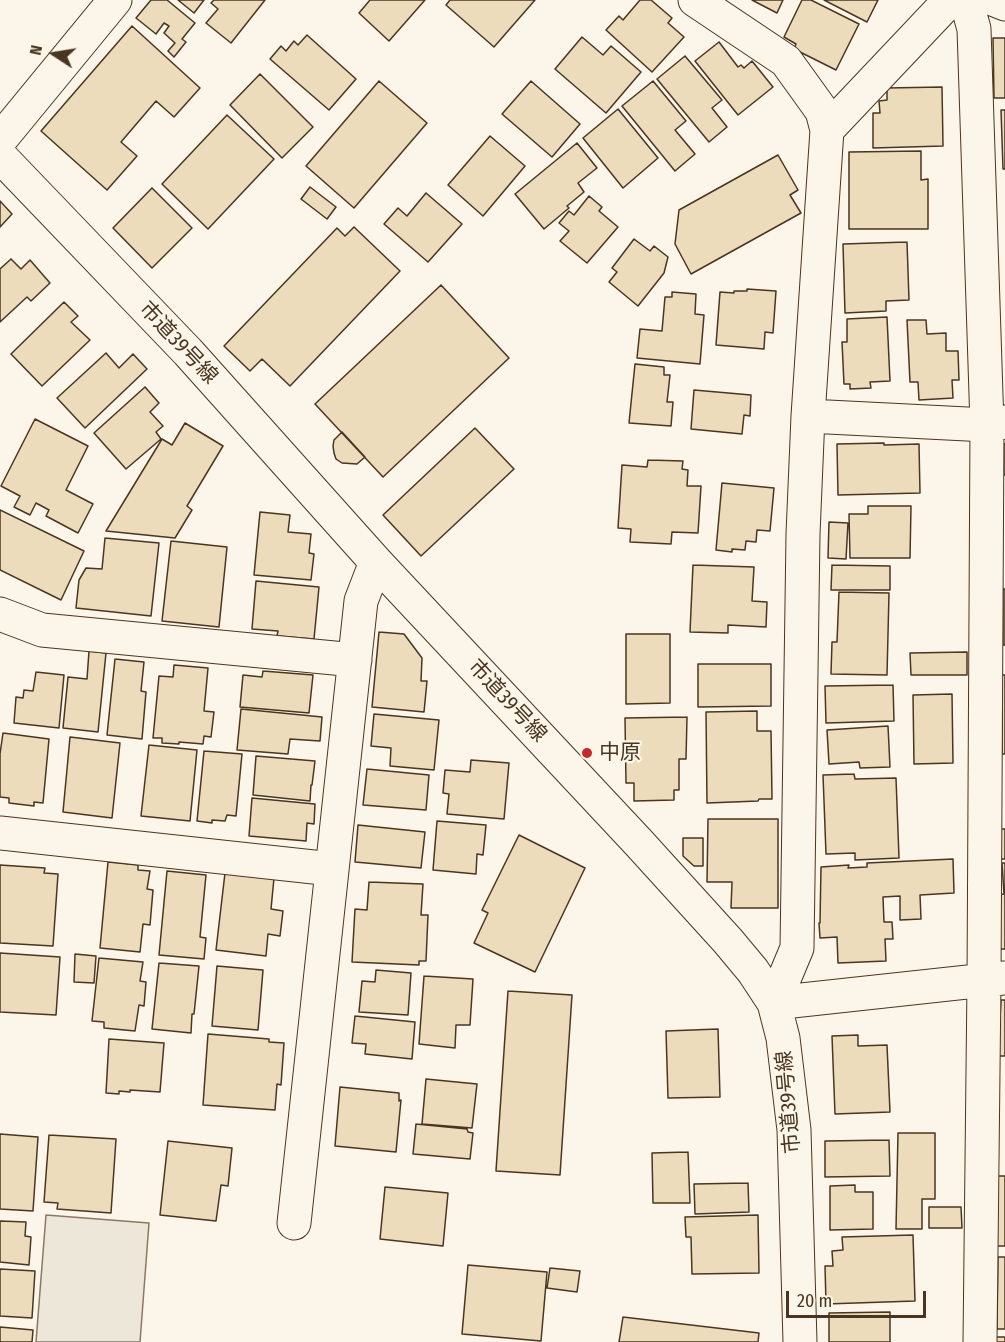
<!DOCTYPE html>
<html>
<head>
<meta charset="utf-8">
<style>
  body { margin:0 }
  #map { position:relative; width:1005px; height:1342px; overflow:hidden; background:#fbf6e9; font-family:"Fira Sans Condensed",sans-serif }
  canvas { display:block }
  .north { position:absolute; left:24px; top:24px; width:60px; height:60px; -webkit-text-stroke:4px #fbf6e9; paint-order:stroke; rotate:282deg; font-size:16px; font-weight:700; line-height:24px; text-align:center; color:#4a3520 }
  .north::after { content:''; display:block; margin:auto; width:21px; height:27px; background:#4a3520; clip-path:polygon(50% 0,100% 100%,50% 72%,0 100%) }
  .scale { position:absolute; left:786px; top:1291px; width:140px; height:27px; box-sizing:border-box; border:3px solid #4a3520; border-top:0; padding-left:8px; font-size:18px; line-height:21px; white-space:nowrap; color:#4a3520; -webkit-text-stroke:4px #fbf6e9; paint-order:stroke }
</style>
</head>
<body>
<div id="map">
<canvas width="1005" height="1342"></canvas>
<div class="north">N</div>
<div class="scale">20 m</div>
</div>
<script>
const c = document.querySelector('canvas').getContext('2d');
c.lineJoin = 'round';
function paint(path, color) {
  c.fillStyle = color;
  c.fill(path, 'evenodd');
}
function poly(rows) {
  const path = new Path2D();
  for (const r of rows) {
    path.moveTo(r[0], r[1]);
    for (let i = 2; i < r.length; i += 2) path.lineTo(r[i], r[i + 1]);
  }
  return path;
}
function strokePath(path, color, width, dash) {
  c.strokeStyle = color;
  c.lineWidth = width;
  c.lineCap = dash ? 'butt' : 'round';
  c.setLineDash(dash || []);
  c.stroke(path);
}
function drawText(font, color, halo, rows, align = 'center') {
  c.font = font + ' "Fira Sans Condensed","Noto Sans JP",sans-serif';
  c.lineWidth = 4.5;
  c.setLineDash([]);
  c.textBaseline = 'middle';
  c.strokeStyle = halo;
  c.fillStyle = color;
  for (const [text, x, y, turn = 0] of rows) {
    c.save();
    c.translate(x, y);
    c.rotate((+turn || 0) * Math.PI / 180);
    c.textAlign = isNaN(turn) ? turn : align;
    if (halo) c.strokeText(text, 0, 0);
    c.fillText(text, 0, 0);
    c.restore();
  }
}
const parking = poly([
  [46,1215,149,1223,140,1342,36,1342,46,1215]
]);
const building = poly([
  [151,0,167,0,195,23,182,39,186,42,174,57,168,51,175,43,164,33,169,26,164,23,156,34,136,18,151,0],
  [178,0,204,0,194,13,178,0],
  [214,0,265,0,231,43,206,23,218,9,211,3,214,0],
  [370,0,425,0,389,41,359,13,370,0],
  [450,0,535,0,494,47,446,5,450,0],
  [640,0,651,0,672,18,668,23,684,37,652,72,606,30,619,16,623,20,640,0],
  [752,0,783,0,777,13,752,0],
  [802,0,811,0,859,24,836,70,794,49,796,44,784,37,802,0],
  [824,0,878,0,867,22,824,0],
  [132,26,200,88,174,117,156,101,121,142,137,156,107,190,41,131,132,26],
  [307,35,356,79,329,110,270,59,281,46,286,51,294,41,298,45,307,35],
  [582,37,603,55,611,46,641,72,606,113,555,69,582,37],
  [993,38,1005,38,1005,98,994,98,993,38],
  [719,42,738,67,741,65,744,68,752,61,773,87,738,115,695,61,719,42],
  [685,56,722,100,712,108,727,127,709,142,657,79,685,56],
  [260,74,313,127,282,158,230,105,260,74],
  [379,81,427,123,354,208,306,166,379,81],
  [531,81,580,124,552,157,502,114,531,81],
  [653,81,686,121,675,130,695,154,675,171,622,106,653,81],
  [942,87,943,146,873,148,873,113,880,113,879,101,887,100,887,88,942,87],
  [618,109,658,158,623,188,583,138,618,109],
  [1001,110,1005,110,1005,169,1003,169,1001,110],
  [227,115,274,159,208,229,162,184,227,115],
  [490,136,525,166,483,216,448,185,490,136],
  [577,143,597,168,578,183,584,192,567,206,569,208,544,229,515,194,577,143],
  [921,151,921,180,928,179,928,229,849,229,849,152,921,151],
  [778,155,798,190,790,195,801,213,691,274,675,244,679,210,778,155],
  [310,187,336,207,327,219,301,199,310,187],
  [152,188,192,228,152,268,113,228,152,188],
  [426,193,462,224,428,262,384,224,398,208,407,216,426,193],
  [589,196,602,207,599,211,618,227,587,263,560,241,569,231,559,223,569,211,574,215,589,196],
  [0,201,12,214,0,227,0,201],
  [354,227,400,271,290,386,262,359,250,371,224,346,337,228,345,236,354,227],
  [634,239,650,251,654,246,668,257,664,273,638,306,609,282,617,272,612,268,634,239],
  [907,242,909,300,886,301,886,311,845,313,843,244,907,242],
  [11,259,21,269,30,260,50,283,31,301,27,297,0,322,0,269,11,259],
  [441,285,509,358,383,477,315,404,441,285],
  [747,289,776,291,773,333,765,332,764,349,716,345,720,292,734,293,734,291,747,291,747,289],
  [672,292,696,294,695,314,704,315,700,364,637,358,640,329,662,331,665,297,672,297,672,292],
  [64,302,78,316,71,322,90,340,42,386,11,354,64,302],
  [887,317,890,381,870,382,871,388,850,389,850,384,844,384,842,342,847,342,847,319,887,317],
  [907,320,926,320,927,334,946,333,946,351,958,351,959,380,952,380,953,398,919,400,918,382,910,382,907,320],
  [106,353,119,368,133,354,147,369,85,428,57,398,106,353],
  [635,364,664,367,664,375,670,375,667,402,673,402,671,426,629,423,635,364],
  [145,387,159,403,150,412,163,426,156,432,161,439,126,469,94,433,145,387],
  [694,390,751,395,750,416,744,415,742,434,691,429,694,390],
  [35,419,88,446,66,490,93,504,78,533,46,516,49,510,36,503,30,515,14,507,20,496,1,486,35,419],
  [185,423,223,446,187,506,192,510,175,538,106,531,162,439,172,445,185,423],
  [475,428,514,469,421,556,383,515,475,428],
  [342,432,365,457,357,464,342,463,336,459,334,453,333,446,334,440,342,432],
  [884,443,884,445,919,444,920,493,838,495,837,444,884,443],
  [1003,444,1005,444,1005,475,1003,475,1003,444],
  [648,460,683,461,682,469,688,470,687,486,701,486,698,533,672,532,671,544,630,542,631,529,618,528,622,465,647,467,648,460],
  [722,483,774,488,770,531,757,530,756,542,746,541,745,550,732,549,732,552,716,550,722,483],
  [868,506,911,506,910,558,850,558,849,514,868,514,868,506],
  [0,510,84,551,61,600,0,570,0,510],
  [260,512,290,515,288,532,311,534,309,553,314,554,311,580,254,575,260,512],
  [829,522,848,523,846,559,828,558,829,522],
  [105,538,159,543,151,616,76,608,79,580,86,568,102,569,105,538],
  [171,541,227,547,219,627,162,621,171,541],
  [693,565,754,567,752,601,767,602,766,627,728,625,728,633,690,632,693,565],
  [832,565,890,566,890,590,831,590,832,565],
  [256,581,319,587,314,639,277,636,278,631,252,629,256,581],
  [1003,589,1005,589,1005,645,1003,645,1003,589],
  [839,592,889,593,887,675,831,674,832,642,837,642,839,592],
  [379,632,404,634,422,658,421,681,427,681,424,712,372,707,379,632],
  [626,634,670,634,670,703,626,704,626,634],
  [89,651,106,653,98,732,63,728,68,677,87,679,89,651],
  [967,652,967,675,911,675,910,653,967,652],
  [115,659,144,662,141,691,146,692,142,739,107,735,115,659],
  [698,664,771,664,771,706,698,707,698,664],
  [174,665,208,668,204,711,214,712,211,737,204,736,203,744,179,742,179,744,162,743,162,738,153,738,159,676,173,677,174,665],
  [263,671,313,675,309,713,240,707,243,675,262,677,263,671],
  [36,672,64,675,59,728,14,723,16,697,23,698,24,690,33,691,36,672],
  [1002,675,1005,675,1005,754,1002,754,1002,675],
  [893,685,894,721,826,723,825,686,893,685],
  [952,694,953,763,914,764,913,695,952,694],
  [241,709,322,717,320,741,290,739,288,754,237,750,241,709],
  [757,711,757,731,771,731,772,799,759,799,758,801,707,803,706,712,757,711],
  [374,714,439,720,434,770,390,766,391,748,371,746,374,714],
  [687,717,686,759,679,759,679,790,674,790,674,800,634,801,634,783,626,783,625,718,687,717],
  [888,726,890,767,860,768,859,762,829,764,827,730,888,726],
  [3,733,49,739,43,803,34,802,34,806,9,803,9,798,0,797,0,754,3,733],
  [70,737,120,743,112,818,63,812,70,737],
  [149,745,197,750,190,821,141,816,149,745],
  [204,751,242,754,236,816,227,815,225,821,212,820,212,823,197,821,204,751],
  [256,756,315,761,312,785,311,785,310,801,253,795,256,756],
  [471,760,509,763,504,819,447,814,449,794,443,793,445,770,470,772,471,760],
  [367,769,429,775,426,810,363,805,367,769],
  [854,774,855,779,896,778,899,858,855,860,855,853,826,854,823,775,854,774],
  [252,798,315,804,314,824,307,823,306,841,249,836,252,798],
  [708,819,778,819,778,908,731,908,732,882,707,882,708,819],
  [437,821,486,825,483,855,477,854,476,874,433,870,437,821],
  [358,825,425,832,421,868,355,862,358,825],
  [1000,829,1005,829,1005,859,1001,859,1000,829],
  [519,835,585,868,535,972,474,943,488,913,482,910,519,835],
  [683,838,703,838,703,866,694,866,683,856,683,838],
  [953,859,954,893,920,895,921,919,900,920,900,896,883,897,884,922,892,922,893,939,885,939,886,961,838,963,837,937,820,938,819,923,820,923,821,867,849,865,848,868,867,867,867,863,953,859],
  [108,862,138,865,138,870,150,871,147,889,153,890,150,925,143,924,140,952,100,948,108,862],
  [1002,863,1005,863,1005,949,999,949,996,895,1004,894,1002,863],
  [0,865,45,868,44,873,58,874,53,946,0,943,0,865],
  [167,871,206,875,200,937,206,938,204,959,159,955,167,871],
  [225,873,274,878,271,909,283,911,280,936,268,934,266,956,216,950,225,873],
  [369,882,423,884,421,915,428,915,426,961,419,961,419,965,352,962,355,909,367,910,369,882],
  [0,953,60,957,56,1015,0,1012,0,953],
  [75,954,96,956,94,983,74,982,75,954],
  [99,958,143,962,140,981,146,982,144,1006,139,1005,135,1031,104,1028,104,1022,92,1021,99,958],
  [159,963,199,966,194,1014,192,1014,191,1033,152,1029,159,963],
  [217,966,263,970,258,1030,212,1026,217,966],
  [376,970,411,973,408,1015,359,1012,362,981,375,982,376,970],
  [424,976,473,979,470,1025,456,1025,455,1048,419,1044,424,976],
  [508,991,572,995,560,1175,496,1171,508,991],
  [1001,1000,1005,1000,1005,1056,998,1056,1001,1000],
  [355,1016,415,1022,412,1059,365,1054,366,1044,352,1043,355,1016],
  [718,1029,720,1097,668,1098,666,1031,718,1029],
  [208,1034,269,1039,269,1042,284,1043,281,1085,277,1084,275,1110,203,1105,208,1034],
  [858,1035,858,1046,887,1045,890,1112,835,1114,832,1036,858,1035],
  [109,1039,164,1043,160,1092,130,1090,130,1092,119,1091,119,1094,106,1093,109,1039],
  [426,1079,477,1084,472,1128,422,1124,426,1079],
  [340,1087,399,1093,399,1101,401,1100,396,1152,335,1146,340,1087],
  [416,1124,467,1129,468,1132,473,1133,470,1159,413,1154,416,1124],
  [898,1133,935,1133,935,1199,922,1199,922,1229,896,1229,898,1133],
  [0,1134,38,1137,33,1211,0,1209,0,1134],
  [49,1135,116,1139,111,1213,57,1209,58,1203,44,1202,49,1135],
  [889,1140,890,1176,825,1177,825,1141,889,1140],
  [168,1141,232,1148,228,1186,221,1185,216,1221,160,1215,168,1141],
  [688,1152,690,1203,653,1203,652,1153,688,1152],
  [997,1176,1005,1176,1005,1246,996,1246,997,1176],
  [748,1183,749,1212,695,1214,694,1184,748,1183],
  [855,1185,855,1192,873,1192,873,1229,830,1230,830,1186,855,1185],
  [385,1187,448,1193,443,1246,380,1239,385,1187],
  [929,1207,961,1207,962,1228,929,1228,929,1207],
  [758,1215,759,1273,692,1274,691,1237,686,1237,685,1217,758,1215],
  [0,1221,26,1222,25,1236,31,1237,29,1265,0,1262,0,1221],
  [913,1235,915,1301,826,1304,825,1266,833,1266,832,1251,843,1250,842,1237,913,1235],
  [998,1257,1005,1257,1005,1329,997,1329,998,1257],
  [468,1265,547,1272,541,1341,462,1334,468,1265],
  [550,1268,580,1271,577,1292,547,1288,550,1268],
  [0,1269,35,1271,32,1318,0,1316,0,1269],
  [890,1312,890,1342,829,1342,829,1313,890,1312],
  [623,1317,759,1333,758,1342,619,1342,623,1317],
  [0,1327,33,1330,32,1342,0,1342,0,1327],
  [996,1337,1005,1337,1005,1342,996,1342,996,1337]
]);
const minor = poly([
  [695,0,786,61,822,111,827,130,808,416,803,534,797,948,774,1003],
  [966,0,974,29,987,425,984,981,980,1342],
  [995,0,1005,4],
  [827,130,950,0],
  [0,140,115,0],
  [0,156,188,352,376,562,639,843,728,941,753,971,774,1003,783,1038,794,1130,800,1342],
  [808,416,987,425,1005,422],
  [0,614,42,630,355,660],
  [0,833,332,869],
  [774,1003,1005,978],
  [294,1223,361,601,376,562]
]);
const markers = [
  [587,753,6,"#c62828"]
];
const streetNames = [
  ["市道39号線",178,343,47],
  ["市道39号線",507,701,47],
  ["市道39号線",789,1102,-95]
];
const poiNames = [
  ["中原",599,753]
];
paint(parking, '#ede7d9');
strokePath(parking, '#887966', 1.5);
paint(building, '#ecdcbc');
strokePath(building, '#4a3520', 1.5);
strokePath(minor, '#4a3520', 35);
strokePath(minor, '#fbf6e9', 33);
for (const [x, y, r, color] of markers) {
  const dot = new Path2D();
  dot.arc(x, y, r, 0, 2 * Math.PI);
  c.fillStyle = color;
  c.fill(dot);
  strokePath(dot, '#fbf6e9', 2);
}
drawText('21px', '#4a3520', '#fbf6e9', streetNames);
drawText('21px', '#4a3520', '#fbf6e9', poiNames, 'left');
</script>
</body>
</html>
